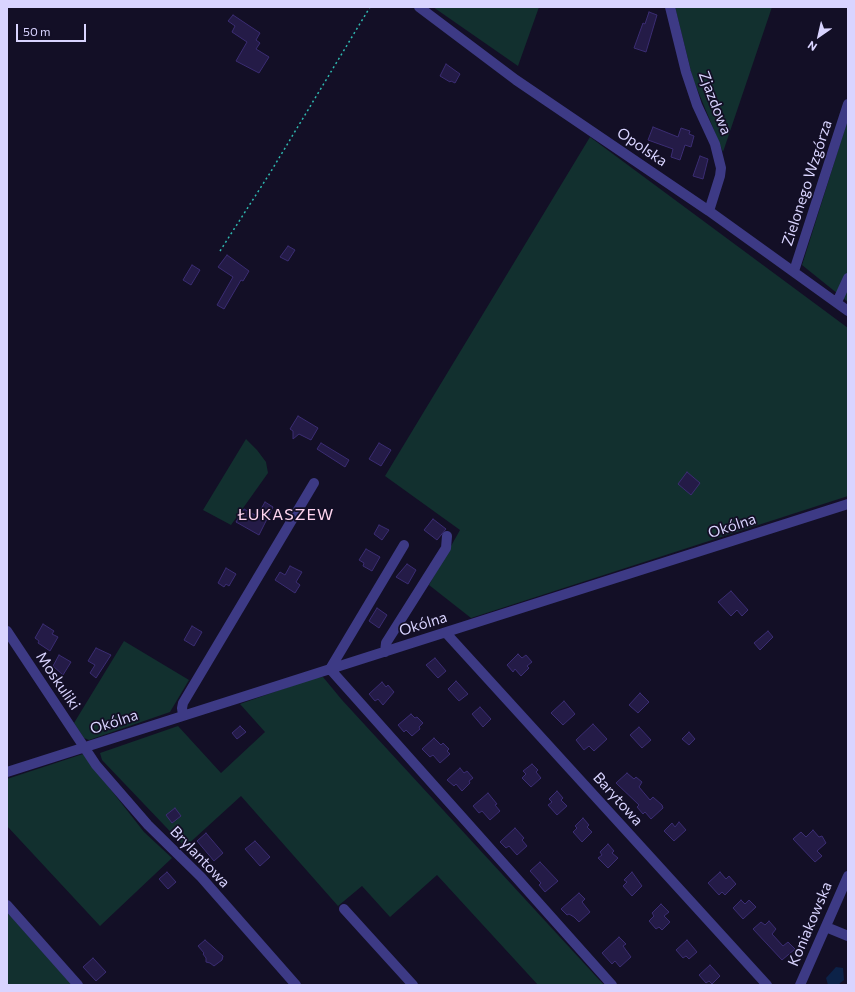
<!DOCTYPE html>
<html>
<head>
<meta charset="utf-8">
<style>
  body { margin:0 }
  #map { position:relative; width:855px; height:992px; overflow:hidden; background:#130f26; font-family:Commissioner,sans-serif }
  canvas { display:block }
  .frame { position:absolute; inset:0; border:8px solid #d9d4ff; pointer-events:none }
  .north { position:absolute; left:799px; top:16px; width:40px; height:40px; -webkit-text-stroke:3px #130f26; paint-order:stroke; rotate:214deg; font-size:11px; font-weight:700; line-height:16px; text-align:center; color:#d9d4ff }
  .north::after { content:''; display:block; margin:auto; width:14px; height:18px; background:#d9d4ff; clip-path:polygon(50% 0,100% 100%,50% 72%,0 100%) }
  .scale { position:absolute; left:16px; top:24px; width:70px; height:18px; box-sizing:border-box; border:2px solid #d9d4ff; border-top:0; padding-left:5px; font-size:12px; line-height:14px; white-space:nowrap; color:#d9d4ff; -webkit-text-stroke:3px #130f26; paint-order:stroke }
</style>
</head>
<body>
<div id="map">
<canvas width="855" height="992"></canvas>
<div class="frame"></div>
<div class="north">N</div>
<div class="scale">50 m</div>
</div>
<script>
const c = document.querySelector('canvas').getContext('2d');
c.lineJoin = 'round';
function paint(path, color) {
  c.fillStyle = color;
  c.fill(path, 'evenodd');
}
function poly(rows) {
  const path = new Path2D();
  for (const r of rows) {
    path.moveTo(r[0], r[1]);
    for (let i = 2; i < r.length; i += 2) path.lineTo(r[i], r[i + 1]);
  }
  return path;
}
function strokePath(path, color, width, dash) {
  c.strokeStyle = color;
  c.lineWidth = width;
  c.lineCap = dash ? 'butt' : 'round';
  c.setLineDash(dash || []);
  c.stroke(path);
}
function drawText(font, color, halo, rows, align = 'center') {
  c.font = font + ' Commissioner,sans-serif';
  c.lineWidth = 3.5;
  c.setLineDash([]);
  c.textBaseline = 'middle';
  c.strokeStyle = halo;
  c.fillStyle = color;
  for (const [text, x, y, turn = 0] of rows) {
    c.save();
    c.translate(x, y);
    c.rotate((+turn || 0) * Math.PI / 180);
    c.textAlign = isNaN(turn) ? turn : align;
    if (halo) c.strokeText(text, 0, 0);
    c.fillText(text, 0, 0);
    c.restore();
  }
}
const green = poly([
  [433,7,539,7,518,66],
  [675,7,772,7,723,152,693,79],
  [848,119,848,302,802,265],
  [590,137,848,328,848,496,471,618,429,585,460,530,385,476],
  [246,439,257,450,266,462,268,473,231,525,203,510],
  [124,641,189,680,170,712,89,740,84,738,74,723],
  [323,677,342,700,604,985,538,985,437,875,390,917,362,886,338,906,241,796,185,847,102,760,100,753,178,726,221,773,265,732,240,704,314,678],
  [83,754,144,832,172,858,100,926,7,826,7,779],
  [7,912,72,985,7,985]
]);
const water = poly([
  [836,967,843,968,844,980,838,985,828,985,826,978]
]);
const building = poly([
  [649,12,657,15,646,52,634,48,643,23,645,24,649,12],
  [233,15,260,33,256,40,260,43,256,49,269,57,259,73,236,61,247,42,232,32,235,26,228,21,233,15],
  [446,64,460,74,455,83,451,81,450,82,440,76,446,64],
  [653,127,678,137,681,128,690,131,689,134,694,136,691,147,685,145,680,160,671,157,673,149,648,140,653,127],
  [700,156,708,159,703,179,693,176,700,156],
  [288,246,295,250,288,261,280,257,288,246],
  [227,255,249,271,243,281,241,280,224,309,217,305,233,277,218,267,227,255],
  [192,265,200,270,191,285,183,280,192,265],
  [298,416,318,428,311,440,299,434,293,439,293,431,290,429,298,416],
  [321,443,349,460,345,467,317,449,321,443],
  [379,443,391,450,381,466,369,459,379,443],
  [687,472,700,483,691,495,678,484,687,472],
  [265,502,273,507,259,535,236,522,244,509,257,516,265,502],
  [433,519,446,529,437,540,424,530,433,519],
  [379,525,389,530,382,540,374,534,379,525],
  [366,549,380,557,372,571,363,566,364,563,359,560,366,549],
  [407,564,416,570,408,584,396,577,407,564],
  [290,566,302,572,296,582,300,585,295,593,275,580,280,572,285,575,290,566],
  [226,568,236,574,229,586,226,584,224,587,218,583,226,568],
  [731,591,748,610,742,616,737,610,731,616,718,602,731,591],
  [377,608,387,615,379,628,369,621,377,608],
  [43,624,54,631,52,634,58,637,50,651,38,643,39,641,35,638,43,624],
  [192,626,202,632,194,646,184,640,192,626],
  [768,631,773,637,760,650,754,643,768,631],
  [96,648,111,655,96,678,90,673,95,665,88,661,96,648],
  [518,654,522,658,526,655,532,662,527,666,529,668,521,676,515,669,513,672,507,665,518,654],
  [59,655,71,662,63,675,53,666,59,655],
  [435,658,446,671,438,678,426,665,435,658],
  [456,681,468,694,459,701,448,689,456,681],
  [382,682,386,687,388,685,394,692,383,705,378,699,375,701,369,694,382,682],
  [640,693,649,702,638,713,629,705,640,693],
  [564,701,575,714,563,725,551,713,564,701],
  [480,707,491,719,483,727,472,714,480,707],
  [411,714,415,718,417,717,423,723,419,727,420,729,412,736,406,730,404,732,398,725,411,714],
  [593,724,607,739,594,751,589,746,584,750,576,740,593,724],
  [240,726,246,732,237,739,232,733,240,726],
  [639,727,651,740,642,748,630,735,639,727],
  [689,732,695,739,689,745,682,739,689,732],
  [434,738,441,745,443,743,449,749,447,751,450,754,440,763,433,755,430,757,422,749,434,738],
  [532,764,538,770,536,772,541,778,531,787,522,778,526,774,523,771,532,764],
  [460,768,464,773,467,771,473,778,469,781,470,783,462,791,456,784,454,786,447,780,460,768],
  [627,773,634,779,636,777,642,782,639,787,650,800,653,797,662,805,663,808,651,819,645,812,643,814,637,807,639,805,616,783,627,773],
  [557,791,563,798,561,800,567,806,557,815,548,805,552,802,549,799,557,791],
  [488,793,497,804,495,805,500,811,490,820,482,811,479,813,473,806,488,793],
  [175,808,181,816,172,823,166,815,175,808],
  [583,818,589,825,587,827,592,832,582,842,573,832,577,828,575,826,583,818],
  [679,822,686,830,674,841,664,831,672,823,675,827,679,822],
  [515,828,524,838,522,840,527,846,517,855,509,846,506,848,500,842,515,828],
  [813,830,819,837,822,836,826,843,817,851,822,856,815,862,793,839,801,832,806,837,813,830],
  [206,833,223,853,214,861,197,841,206,833],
  [255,841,270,857,260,866,245,849,255,841],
  [608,844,614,851,612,853,618,858,608,868,598,858,602,855,600,852,608,844],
  [540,862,558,881,545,892,539,885,541,883,530,871,540,862],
  [167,872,176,882,168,889,159,879,167,872],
  [632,872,642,886,632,896,623,886,627,882,624,880,632,872],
  [720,872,726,879,729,876,736,884,725,895,722,892,719,895,708,883,720,872],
  [579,893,585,899,582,902,590,912,579,922,574,917,569,914,567,915,561,909,579,893],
  [741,900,745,904,749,900,756,907,743,919,733,908,741,900],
  [661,904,669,912,664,916,670,922,662,930,659,927,656,929,649,921,654,916,652,913,661,904],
  [769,921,776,929,772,934,783,946,788,942,795,949,782,960,753,929,761,922,765,925,769,921],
  [619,937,626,944,623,946,631,957,620,967,615,961,612,964,602,953,619,937],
  [205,940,223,956,222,960,214,966,210,963,206,962,206,958,203,954,204,953,198,946,205,940],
  [687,940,697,952,689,959,686,956,683,958,676,950,687,940],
  [93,958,106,972,96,981,83,967,93,958],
  [710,965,720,976,712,984,709,981,706,983,699,975,710,965]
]);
const path = poly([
  [220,251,270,173,370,7]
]);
const minor = poly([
  [419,7,516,80,709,211,848,311],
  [670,7,686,72,697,105,715,144,721,168,720,176,709,211],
  [794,271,848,104],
  [837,302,848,278],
  [404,545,330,669,612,985],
  [7,631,96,765,148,825,201,877,296,985],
  [446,633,767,985],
  [385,652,386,643,446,548,447,536],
  [183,715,182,708,183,703,314,483],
  [7,772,848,504],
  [7,905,78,985],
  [344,909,413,985],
  [826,927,848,936],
  [800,985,848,876]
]);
const streetNames = [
  ["Zjazdowa",715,103,69],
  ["Opolska",642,147,34],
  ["Zielonego Wzgórza",807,183,-72],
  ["Okólna",732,526,-18],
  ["Okólna",423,624,-17],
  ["Moskuliki",58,681,56],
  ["Okólna",114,722,-18],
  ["Barytowa",618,799,48],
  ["Brylantowa",200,857,46],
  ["Koniakowska",810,924,-67]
];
const neighbourhoodNames = [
  ["ŁUKASZEW",286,515]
];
paint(green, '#12302f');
paint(water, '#0c2248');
paint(building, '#241b47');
strokePath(building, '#3b2d73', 1);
strokePath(path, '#2fb8b0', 1.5, [2, 3]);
strokePath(minor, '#3d3a85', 10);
drawText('15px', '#d9d4ff', '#130f26', streetNames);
c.letterSpacing = '1px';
drawText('16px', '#ffd6f0', '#130f26', neighbourhoodNames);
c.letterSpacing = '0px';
</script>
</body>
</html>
